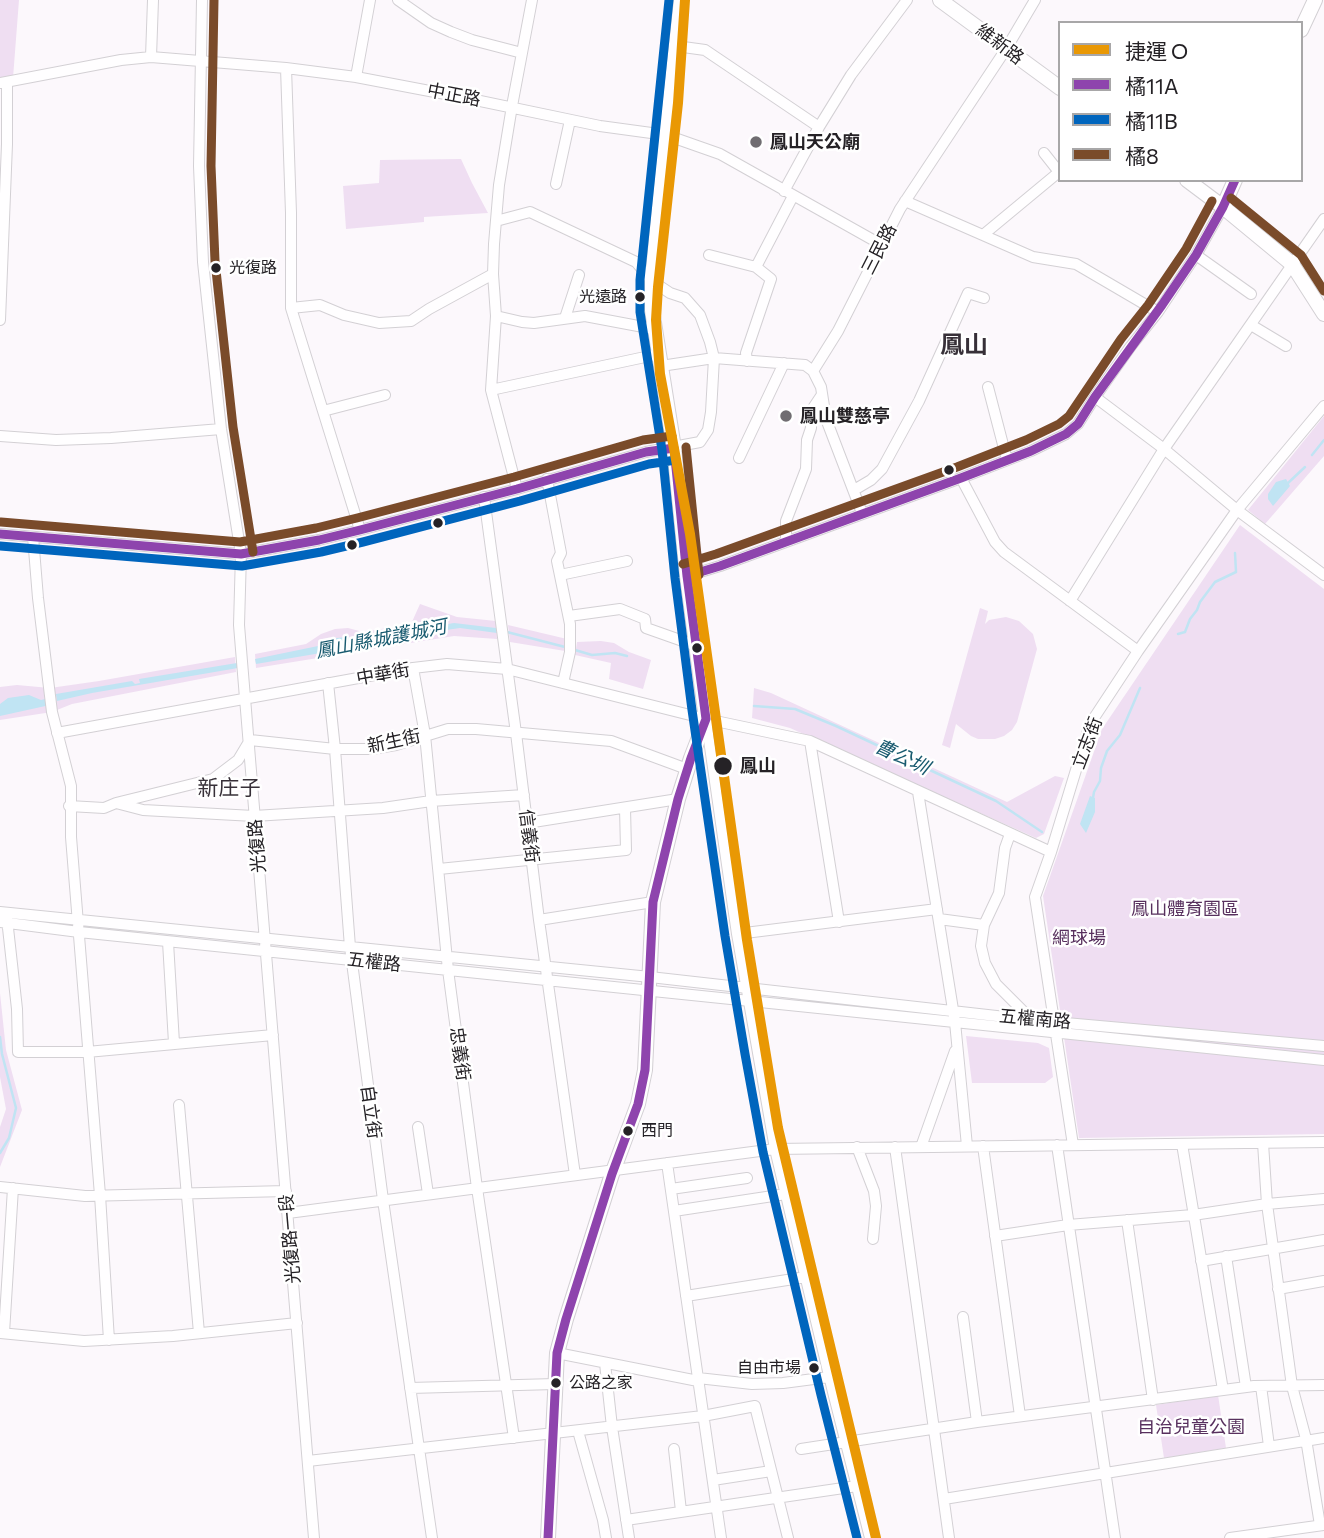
<!DOCTYPE html>
<html>
<head>
<meta charset="utf-8">
<style>
  body { margin:0 }
  #map { position:relative; width:1324px; height:1538px; overflow:hidden; background:#fcf8fc; font-family:Commissioner,"Noto Sans TC",sans-serif }
  canvas { display:block }
  .legend { position:absolute; left:1058px; top:21px; width:245px; height:161px; box-sizing:border-box; background:#fff; border:2px solid #a8a7a8; margin:0; padding:9px 12px; list-style:none; font-size:21px; color:#252226 }
  .legend li { display:flex; align-items:center; gap:14px; height:35px }
  .legend b { width:35px; border:2px solid #a8a7a8 }
</style>
</head>
<body>
<div id="map">
<canvas width="1324" height="1538"></canvas>
<ul class="legend">
<li><b style="height:9px;background:#e99804"></b>捷運 O</li>
<li><b style="height:9px;background:#8e44ad"></b>橘11A</li>
<li><b style="height:9px;background:#0065bd"></b>橘11B</li>
<li><b style="height:9px;background:#7a4b2a"></b>橘8</li>
</ul>
</div>
<script>
const c = document.querySelector('canvas').getContext('2d');
c.lineJoin = 'round';
function paint(path, color) {
  c.fillStyle = color;
  c.fill(path, 'evenodd');
}
function poly(rows) {
  const path = new Path2D();
  for (const r of rows) {
    path.moveTo(r[0], r[1]);
    for (let i = 2; i < r.length; i += 2) path.lineTo(r[i], r[i + 1]);
  }
  return path;
}
function strokePath(path, color, width, dash) {
  c.strokeStyle = color;
  c.lineWidth = width;
  c.lineCap = dash ? 'butt' : 'round';
  c.setLineDash(dash || []);
  c.stroke(path);
}
function drawText(font, color, halo, rows, align = 'center') {
  c.font = font + ' Commissioner,"Noto Sans TC",sans-serif';
  c.lineWidth = 5;
  c.setLineDash([]);
  c.textBaseline = 'middle';
  c.strokeStyle = halo;
  c.fillStyle = color;
  for (const [text, x, y, turn = 0] of rows) {
    c.save();
    c.translate(x, y);
    c.rotate((+turn || 0) * Math.PI / 180);
    c.textAlign = isNaN(turn) ? turn : align;
    if (halo) c.strokeText(text, 0, 0);
    c.fillText(text, 0, 0);
    c.restore();
  }
}
const green = poly([
  [0,0,19,0,13,78,0,81],
  [461,159,472,183,488,213,424,217,424,222,346,229,343,186,379,183,380,160],
  [1324,416,1324,456,1265,524,1248,510],
  [1240,525,1324,589,1324,1134,1079,1138,1043,896,1102,729],
  [420,604,457,617,496,621,497,639,454,636,256,668,255,654,306,644,321,634,335,629,348,628,363,632,411,624],
  [980,608,988,611,985,624,989,620,1006,617,1019,621,1033,634,1037,649,1017,722,1012,730,1004,736,995,739,978,739,971,736,956,724,950,748,942,745],
  [508,625,567,639,565,651,510,642],
  [601,641,614,643,629,652,651,660,643,689,609,679,611,663,575,655,577,642],
  [235,657,236,672,72,704,52,712,0,720,0,687,17,685,50,688,99,681],
  [754,688,771,693,1007,802,1055,776,1064,778,1044,834,1036,838,790,728,752,718],
  [0,993,6,1050,22,1110,0,1167,0,1127,6,1109,0,1077],
  [966,1036,1038,1043,1049,1048,1053,1077,1045,1083,972,1083],
  [1218,1395,1226,1448,1164,1458,1156,1405]
]);
const water = poly([
  [1286,479,1290,486,1273,506,1268,499,1268,494,1276,482],
  [454,623,496,628,497,633,460,628,446,630,357,646,340,653,329,655,321,653,256,664,255,659,318,646,328,639,346,637,358,639],
  [237,663,238,668,92,693,57,701,56,694,132,681,135,684,140,683,139,679],
  [29,695,41,700,49,698,50,705,0,716,0,704,8,698],
  [1090,796,1095,798,1095,812,1086,833,1080,824]
]);
const stream = poly([
  [1312,455,1324,440],
  [1288,483,1305,467],
  [507,632,565,647],
  [1178,634,1185,632,1190,619,1197,610,1200,602,1215,582,1236,572,1235,553],
  [575,650,592,655,615,653,627,656],
  [754,706,795,709,836,726,996,801,1042,832],
  [1093,798,1094,792,1100,781,1101,768,1107,751,1120,735,1140,688],
  [0,1037,2,1054,16,1108,9,1138,0,1153]
]);
const minor = poly([
  [202,0,199,166,203,262,221,429,241,554,239,625,314,1538],
  [398,0,431,23,451,32,472,40,522,53],
  [676,46,705,50,819,127],
  [151,57,153,0],
  [286,68,291,213,291,308,360,530],
  [356,77,370,0],
  [0,83,121,60,151,57,286,68,356,77,461,97,600,126,666,135,720,154,882,245],
  [556,184,570,120],
  [784,191,819,127,851,75,907,0],
  [905,201,1033,257,1076,264,1158,312],
  [983,235,1059,172,1044,153],
  [709,255,756,267,793,196],
  [1196,255,1251,294],
  [291,308,320,305,344,315,379,323,411,321,429,309,493,274],
  [496,316,522,322,534,323,585,316,654,329],
  [565,318,579,275],
  [0,320,7,144,7,82],
  [1251,325,1286,346],
  [747,361,746,353,771,279,756,267],
  [661,366,714,358,805,365,813,371,821,387,826,419,862,513],
  [813,371,838,331,900,209,1006,49,1035,0],
  [988,387,1007,460],
  [491,390,659,354],
  [1095,397,1164,449,1237,510,1324,575],
  [323,411,385,395],
  [0,436,56,440,111,438,221,429],
  [739,458,784,363],
  [961,478,995,542,1004,552,1138,651],
  [547,479,561,553,557,561,570,624,570,652,563,683],
  [517,489,491,390,496,316,493,274,494,244,499,185,512,106,532,0],
  [854,490,871,480,882,469,919,401,968,293,984,298],
  [484,497,516,733,539,920,575,1175],
  [0,534,241,554,319,540,360,530,517,489,646,452,700,442,708,430,711,412,714,358,710,342,700,315,685,298,670,293,652,281,636,262,530,212,496,221],
  [33,537,38,598,52,712,71,786,71,837,100,1195,109,1340],
  [786,541,786,521,806,469,807,440,811,428,811,411,821,396],
  [560,575,627,561],
  [687,576,720,566,961,478,1031,451,1066,434,1078,424,1095,397,1131,346,1158,312,1196,255,1223,207],
  [1070,601,1164,449,1324,219],
  [569,616,620,609,645,619,646,628,697,646],
  [413,668,425,735,448,970,477,1188,514,1438],
  [328,683,335,749,350,947,383,1200,432,1538],
  [706,719,737,934,775,1149,833,1392,870,1538],
  [57,733,413,668,447,664,507,669,706,719,810,741,1051,852],
  [810,741,839,922],
  [918,792,955,1022,967,1146],
  [116,803,213,779,238,760,250,740,335,749,372,749,396,745,448,729,476,729,611,741,687,769],
  [69,806,104,808,116,803,143,810,254,816,383,808,431,801,524,795],
  [527,823,678,799],
  [1010,834,1005,848,999,893,984,925,981,946,985,963,996,984,1032,1020],
  [439,869,626,850,625,808],
  [0,912,650,977,1032,1020,1324,1046],
  [7,919,17,1009,18,1052,87,1052,273,1035],
  [939,919,984,925],
  [539,920,653,902],
  [0,922,79,932,1324,1060],
  [737,934,937,909],
  [168,942,174,1043],
  [179,1105,199,1333],
  [418,1127,428,1194],
  [1263,1143,1267,1204,1292,1386,1306,1439,1320,1525],
  [1182,1144,1223,1390],
  [1057,1145,1115,1538],
  [1073,1145,1035,897,1051,852,1090,724,1138,651,1237,510,1324,406],
  [983,1146,1020,1416],
  [857,1147,874,1191,876,1206,873,1239],
  [895,1147,949,1538],
  [921,1147,955,1051],
  [667,1163,721,1538],
  [0,1187,85,1196,286,1191],
  [671,1189,747,1178],
  [674,1211,786,1194],
  [288,1213,775,1149,1324,1142],
  [1127,1220,1153,1400],
  [995,1236,1068,1225,1193,1215,1267,1204,1324,1199],
  [1226,1256,1246,1387],
  [1201,1261,1324,1240],
  [1278,1289,1324,1281],
  [686,1296,806,1277],
  [963,1317,977,1422],
  [0,1333,84,1341,173,1336,297,1323],
  [4,1333,13,1188],
  [557,1353,698,1381],
  [605,1363,612,1427,629,1538],
  [698,1378,752,1384,783,1383,829,1377],
  [1261,1386,1269,1446],
  [410,1388,555,1384],
  [578,1431,603,1520,606,1538],
  [674,1449,681,1511],
  [801,1449,977,1422,1254,1386,1324,1385],
  [308,1461,703,1416,755,1406,788,1538],
  [713,1480,771,1471],
  [944,1499,1324,1438],
  [626,1520,857,1486],
  [1230,1538,1324,1525]
]);
const major = poly([
  [940,0,1060,88],
  [1301,30,1315,0],
  [1187,180,1223,207,1292,264,1324,314],
  [1223,207,1235,180],
  [548,1538,557,1353,566,1319,612,1174,638,1104,645,1070,653,902,678,799,691,758,706,719,687,576,674,448,652,310,652,281,666,135,681,0]
]);
const bus1 = poly([
  [0,534,241,554,319,540,360,530,517,489,646,452,674,448],
  [687,576,720,566,961,478,1031,451,1066,434,1078,424,1095,397,1162,305,1196,255,1223,207,1235,180],
  [548,1538,557,1353,566,1319,612,1174,638,1104,645,1070,653,902,678,799,691,758,706,719,687,576,674,448]
]);
const bus2 = poly([
  [669,0,640,280,640,312,662,450,675,578,692,710,725,936,745,1054,763,1152,821,1395,857,1538],
  [0,546,242,566,321,552,363,542,520,501,649,464,676,460]
]);
const bus3 = poly([
  [214,0,211,166,215,261,233,427,253,552],
  [1231,198,1301,255,1324,291],
  [686,447,699,575],
  [1,522,240,542,316,528,357,518,514,477,643,440,672,436],
  [683,564,716,554,957,467,1026,440,1059,424,1069,416,1121,339,1148,305,1186,249,1212,201]
]);
const metro1 = poly([
  [685,0,678,103,658,287,656,320,660,374,690,534,747,940,778,1128,876,1538]
]);
const markers = [
  [756,142,7,"#706d71"],
  [216,268,6,"#252226"],
  [640,297,6,"#252226"],
  [786,416,7,"#706d71"],
  [949,470,6,"#252226"],
  [438,523,6,"#252226"],
  [352,545,6,"#252226"],
  [697,648,6,"#252226"],
  [723,766,10,"#252226"],
  [628,1131,6,"#252226"],
  [814,1368,6,"#252226"],
  [556,1383,6,"#252226"]
];
const busNames = [
  ["光復路",229,268],
  ["光遠路",627,297,"right"],
  ["西門",641,1131],
  ["自由市場",801,1368,"right"],
  ["公路之家",569,1383]
];
const streetNames = [
  ["維新路",1000,44,37],
  ["中正路",454,95,11],
  ["三民路",879,249,-63],
  ["中華街",383,674,-10],
  ["新生街",394,741,-12],
  ["立志街",1087,743,-69],
  ["信義街",529,836,83],
  ["光復路",257,846,-95],
  ["五權路",374,962,6],
  ["五權南路",1035,1019,5],
  ["忠義街",460,1054,82],
  ["自立街",371,1112,82],
  ["光復路一段",290,1239,-95]
];
const poiNames = [
  ["鳳山天公廟",770,142],
  ["鳳山雙慈亭",800,416]
];
const stopNames = [
  ["鳳山",740,766]
];
const parkNames = [
  ["鳳山體育園區",1185,909],
  ["網球場",1079,938],
  ["自治兒童公園",1191,1427]
];
const waterNames = [
  ["鳳山縣城護城河",381,639,-11],
  ["曹公圳",902,757,25]
];
const quarterNames = [
  ["新庄子",229,788]
];
const districtNames = [
  ["鳳山",964,345]
];
paint(green, '#efdef2');
paint(water, '#c0e4f3');
strokePath(stream, '#c0e4f3', 2.5);
strokePath(minor, '#d3d0d4', 12);
strokePath(major, '#d3d0d4', 16);
strokePath(minor, '#fffeff', 10);
strokePath(major, '#fffeff', 14);
strokePath(bus1, '#8e44ad', 9);
strokePath(bus2, '#0065bd', 9);
strokePath(bus3, '#7a4b2a', 9);
strokePath(metro1, '#e99804', 10);
for (const [x, y, r, color] of markers) {
  const dot = new Path2D();
  dot.arc(x, y, r, 0, 2 * Math.PI);
  c.fillStyle = color;
  c.fill(dot);
  strokePath(dot, '#fff', 2.5);
}
drawText('16px', '#252226', '#fff', busNames, 'left');
drawText('18px', '#252226', '#fff', streetNames);
drawText('bold 18px', '#252226', '#fff', poiNames, 'left');
drawText('bold 18px', '#252226', '#fff', stopNames, 'left');
drawText('18px', '#58305e', '#fff', parkNames);
drawText('italic 19px', '#185a6f', '#fff', waterNames);
drawText('21px', '#373038', '#fff', quarterNames);
drawText('bold 24px', '#373038', '#fff', districtNames);
</script>
</body>
</html>
